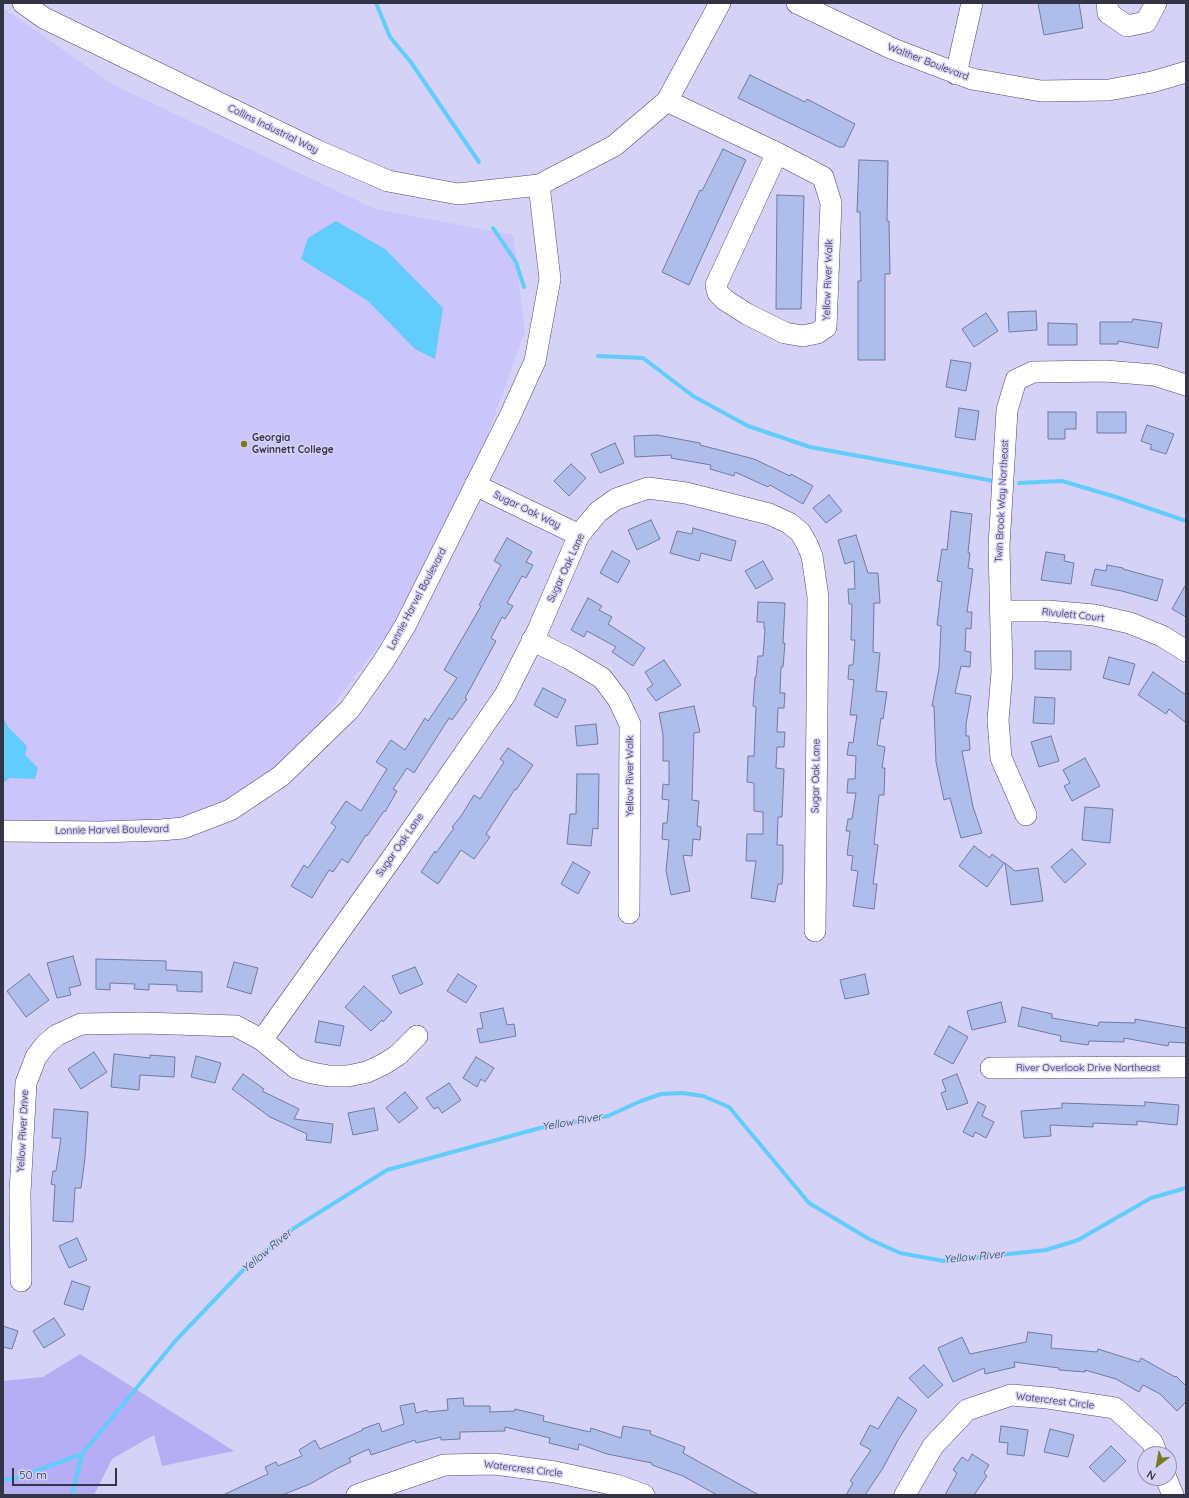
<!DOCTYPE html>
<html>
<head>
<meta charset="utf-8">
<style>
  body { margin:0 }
  #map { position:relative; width:1189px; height:1498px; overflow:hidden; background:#d5d1f7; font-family:Quicksand,sans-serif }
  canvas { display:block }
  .frame { position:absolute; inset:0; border:4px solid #353346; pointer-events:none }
  .north { position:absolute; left:1137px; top:1446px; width:40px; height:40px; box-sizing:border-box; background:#d5d1f7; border:1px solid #9592b0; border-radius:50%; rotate:211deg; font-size:11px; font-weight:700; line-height:16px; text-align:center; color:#353346 }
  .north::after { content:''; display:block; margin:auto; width:14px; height:18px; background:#787920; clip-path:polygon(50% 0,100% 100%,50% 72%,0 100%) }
  .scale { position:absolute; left:12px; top:1468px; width:105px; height:18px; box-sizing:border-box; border:2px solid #353346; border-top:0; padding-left:5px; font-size:12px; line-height:14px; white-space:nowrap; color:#353346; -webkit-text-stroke:3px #d5d1f7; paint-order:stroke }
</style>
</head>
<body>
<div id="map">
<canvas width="1189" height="1498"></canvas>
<div class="frame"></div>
<div class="north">N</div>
<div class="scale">50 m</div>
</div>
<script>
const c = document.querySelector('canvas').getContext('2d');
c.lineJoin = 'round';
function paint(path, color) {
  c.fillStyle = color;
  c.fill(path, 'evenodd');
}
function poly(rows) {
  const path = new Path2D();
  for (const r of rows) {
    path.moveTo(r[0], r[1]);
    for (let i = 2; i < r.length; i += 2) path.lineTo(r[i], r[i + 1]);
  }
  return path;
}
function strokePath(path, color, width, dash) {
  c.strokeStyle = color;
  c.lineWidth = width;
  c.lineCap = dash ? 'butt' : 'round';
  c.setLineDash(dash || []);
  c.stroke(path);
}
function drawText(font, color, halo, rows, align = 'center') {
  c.font = font + ' Quicksand,sans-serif';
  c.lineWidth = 3;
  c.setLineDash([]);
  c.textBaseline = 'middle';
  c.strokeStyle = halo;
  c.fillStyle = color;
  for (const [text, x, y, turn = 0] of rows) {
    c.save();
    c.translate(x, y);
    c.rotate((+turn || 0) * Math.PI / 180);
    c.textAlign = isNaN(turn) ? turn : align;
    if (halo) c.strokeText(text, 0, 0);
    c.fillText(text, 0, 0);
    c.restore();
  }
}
const built = poly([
  [3,8,112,84,375,209,513,235,525,331,444,557,269,792,160,834,3,823]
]);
const green = poly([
  [80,1354,234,1451,162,1466,154,1435,112,1459,94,1495,3,1495,3,1381,43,1377]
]);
const water = poly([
  [336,221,385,249,443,308,435,359,415,349,368,301,301,259,308,238],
  [3,717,8,727,27,746,25,755,38,768,35,779,10,778,3,783]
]);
const stream = poly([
  [376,3,390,37,410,61,479,162],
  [493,228,516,262,524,287],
  [598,356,643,358,693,396,748,426,810,447,994,481],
  [1019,483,1062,481,1116,497,1186,521],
  [3,1480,17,1478,82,1454,177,1339,248,1265,291,1230,387,1170,540,1128,608,1116,641,1101,661,1094,682,1093,703,1096,729,1107,809,1203,869,1239,900,1253,944,1261,1046,1250,1078,1240,1151,1198,1186,1188],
  [72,1495,82,1454]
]);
const building = poly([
  [1038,3,1079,3,1083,28,1044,35,1038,3],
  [750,75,805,102,807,99,855,124,844,147,839,147,738,98,750,75],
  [723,149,746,160,689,285,662,272,700,190,702,191,723,149],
  [859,160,888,161,887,221,889,221,890,274,885,274,885,360,858,360,858,281,861,281,860,212,857,212,859,160],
  [777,195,804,196,801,309,776,309,777,195],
  [1036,311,1037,330,1009,332,1008,312,1036,311],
  [986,313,998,331,974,347,962,329,986,313],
  [1133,319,1162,323,1158,348,1118,341,1118,344,1100,344,1100,322,1132,322,1133,319],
  [1048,323,1077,324,1077,345,1048,345,1048,323],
  [951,360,971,363,966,391,946,387,951,360],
  [959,408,979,411,975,440,955,437,959,408],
  [1048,412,1076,412,1076,429,1065,429,1065,439,1048,439,1048,412],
  [1097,412,1126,412,1126,433,1097,433,1097,412],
  [1147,425,1174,434,1166,454,1150,449,1152,445,1141,441,1147,425],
  [657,435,700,443,700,445,754,459,790,476,791,474,813,486,803,504,770,485,768,487,735,472,734,476,710,469,711,465,671,458,672,455,635,457,634,436,657,435],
  [615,443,624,463,600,473,591,454,615,443],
  [571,464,586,478,569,496,554,481,571,464],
  [829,495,842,511,826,523,813,508,829,495],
  [951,511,972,514,968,553,970,553,968,568,973,569,967,612,972,612,971,629,966,628,965,651,971,652,970,667,961,666,955,693,971,696,966,724,966,736,969,736,970,750,962,751,973,807,982,833,961,838,950,798,944,800,936,762,934,706,932,706,939,669,941,626,937,625,942,582,937,581,942,549,947,550,951,511],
  [651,520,660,539,637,550,628,530,651,520],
  [693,528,736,541,731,561,701,553,699,561,670,553,677,531,692,534,693,528],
  [856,535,868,573,878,573,880,603,874,603,873,652,880,653,876,691,887,692,883,719,881,718,877,745,885,747,882,768,885,768,884,795,879,795,874,844,878,845,873,884,877,884,874,909,853,906,858,871,851,870,853,856,847,855,850,831,846,831,848,819,852,819,856,793,847,793,848,779,855,779,856,756,847,755,849,742,853,743,857,715,850,715,854,680,848,679,849,665,853,665,855,640,851,640,852,604,849,604,848,589,855,589,854,561,845,564,838,540,856,535],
  [507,538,532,552,526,562,533,565,526,578,522,576,507,603,513,606,505,619,502,617,491,638,496,641,465,698,467,699,452,720,449,718,414,773,407,768,393,789,397,791,385,812,384,811,367,836,366,835,348,863,342,859,333,872,329,870,312,898,291,886,304,865,308,868,336,827,331,823,346,801,361,811,387,769,376,762,391,740,405,750,425,718,428,721,457,678,444,670,481,606,479,605,501,565,494,561,507,538],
  [612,551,630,561,618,583,600,573,612,551],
  [1046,552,1065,555,1064,561,1074,563,1071,584,1041,580,1046,552],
  [763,561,773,579,756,589,745,571,763,561],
  [1107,565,1123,568,1123,569,1163,580,1157,601,1122,591,1091,585,1095,569,1106,571,1107,565],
  [1186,584,1186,617,1172,609,1186,584],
  [588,598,602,606,599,610,612,617,608,624,645,648,633,666,612,652,616,647,587,631,584,637,571,630,588,598],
  [758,602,785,603,783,643,785,643,783,667,781,667,780,693,785,693,784,708,778,708,777,732,785,732,784,747,777,747,776,768,784,769,782,817,778,817,777,845,783,845,783,872,782,884,778,884,775,902,751,898,756,861,746,861,747,834,763,834,763,812,754,811,754,783,747,782,748,756,754,756,756,707,753,706,755,677,756,677,758,656,763,656,765,629,764,629,764,622,757,622,758,602],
  [1035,651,1071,651,1071,670,1035,669,1035,651],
  [1109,657,1135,664,1129,685,1103,678,1109,657],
  [664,660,681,685,656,701,647,689,653,685,645,672,664,660],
  [1153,672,1186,695,1186,723,1169,709,1166,714,1138,695,1153,672],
  [543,688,566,700,557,718,534,705,543,688],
  [1035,697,1055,698,1054,724,1033,723,1035,697],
  [694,706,700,732,694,733,692,800,699,801,697,826,701,827,700,840,693,839,692,856,683,855,690,891,671,895,666,871,669,840,662,839,663,823,667,823,669,800,662,799,663,784,669,785,669,761,663,761,663,735,659,713,694,706],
  [596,724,598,744,577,746,575,726,596,724],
  [1051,736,1059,761,1039,767,1031,742,1051,736],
  [508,748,533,765,516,790,515,789,486,834,490,837,474,859,461,850,438,884,421,872,435,851,436,853,454,828,452,827,461,816,474,795,480,799,504,762,500,759,508,748],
  [1085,758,1100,786,1072,801,1064,786,1070,783,1063,770,1085,758],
  [577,774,599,774,598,829,593,828,591,846,567,844,570,814,576,814,577,774],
  [1085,807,1113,809,1110,843,1082,840,1085,807],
  [974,846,990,858,992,854,1004,863,987,887,959,866,974,846],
  [1072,849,1086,864,1065,883,1051,867,1072,849],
  [573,862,590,872,578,894,561,884,573,862],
  [1005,863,1015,871,1038,868,1043,901,1011,905,1005,863],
  [73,956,81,985,69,988,71,995,57,998,47,963,73,956],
  [96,959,166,961,166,970,202,972,202,992,177,991,177,985,149,984,149,990,134,989,135,984,110,983,110,990,96,989,96,959],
  [234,962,258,968,251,994,227,987,234,962],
  [415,967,423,984,400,994,392,976,415,967],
  [29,974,49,1000,26,1017,7,991,29,974],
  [458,974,477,986,466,1003,447,991,458,974],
  [865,974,869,994,845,999,840,980,865,974],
  [364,986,392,1012,383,1022,382,1020,371,1031,345,1007,364,986],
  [1001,1002,1006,1022,972,1030,967,1011,1001,1002],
  [1022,1007,1052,1014,1052,1018,1098,1026,1099,1022,1135,1023,1135,1019,1186,1028,1186,1043,1169,1042,1168,1046,1124,1038,1124,1042,1089,1041,1088,1045,1060,1041,1061,1036,1018,1026,1022,1007],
  [503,1008,507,1025,514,1024,516,1036,480,1043,477,1029,483,1028,480,1013,503,1008],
  [319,1021,344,1026,340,1046,315,1042,319,1021],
  [949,1026,968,1037,953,1064,934,1054,949,1026],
  [94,1052,107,1072,81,1089,68,1069,94,1052],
  [114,1054,150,1058,150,1055,175,1057,174,1077,140,1075,139,1090,111,1087,114,1054],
  [196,1056,221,1063,215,1083,191,1077,196,1056],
  [476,1057,494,1068,485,1082,481,1079,477,1087,463,1078,476,1057],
  [243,1074,264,1089,262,1091,299,1109,294,1119,333,1124,331,1143,306,1140,307,1134,270,1117,232,1089,243,1074],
  [957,1074,968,1103,947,1110,941,1093,946,1091,942,1080,957,1074],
  [449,1083,461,1100,442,1113,438,1107,434,1109,426,1098,449,1083],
  [405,1092,418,1108,399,1123,386,1108,405,1092],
  [978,1102,986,1106,982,1116,994,1122,986,1138,975,1132,973,1137,963,1132,978,1102],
  [1145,1102,1179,1105,1177,1125,1137,1121,1137,1125,1093,1123,1093,1127,1050,1125,1051,1136,1024,1138,1021,1111,1062,1108,1062,1103,1145,1106,1145,1102],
  [374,1108,378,1130,353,1135,348,1113,374,1108],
  [54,1109,88,1112,85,1158,81,1188,75,1188,73,1222,53,1221,55,1185,51,1184,53,1171,56,1171,61,1138,52,1138,54,1109],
  [77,1238,87,1260,69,1268,59,1246,77,1238],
  [72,1281,90,1287,83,1310,64,1304,72,1281],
  [54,1318,65,1335,44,1348,33,1331,54,1318],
  [3,1326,18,1331,12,1349,3,1347,3,1326],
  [1028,1332,1052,1335,1051,1348,1097,1352,1098,1349,1139,1362,1141,1358,1175,1377,1176,1376,1186,1386,1186,1402,1177,1411,1160,1394,1143,1385,1139,1392,1116,1379,1085,1370,1085,1372,1059,1370,1059,1368,1014,1362,1015,1367,985,1374,984,1368,953,1382,938,1348,962,1337,970,1354,1026,1342,1028,1332],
  [924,1365,943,1385,928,1398,909,1378,924,1365],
  [898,1397,917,1410,898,1440,883,1468,865,1495,846,1495,853,1483,850,1481,871,1450,860,1444,870,1425,878,1429,898,1397],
  [463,1398,464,1406,490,1406,490,1412,515,1411,515,1409,544,1416,543,1421,590,1432,591,1428,621,1438,623,1426,651,1431,650,1434,685,1447,683,1453,759,1495,717,1495,683,1476,652,1465,652,1463,607,1454,579,1444,578,1450,549,1443,550,1438,505,1427,505,1431,460,1432,460,1439,441,1440,441,1437,416,1443,415,1440,371,1455,369,1449,349,1458,351,1462,338,1468,310,1484,282,1495,223,1495,268,1474,265,1467,276,1462,278,1466,302,1456,299,1450,315,1440,320,1449,363,1430,362,1429,379,1423,382,1432,404,1424,400,1406,414,1403,416,1413,427,1410,428,1412,448,1410,447,1399,463,1398],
  [1001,1426,1028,1430,1024,1456,1007,1454,1008,1443,999,1442,1001,1426],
  [1050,1429,1074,1435,1068,1457,1044,1452,1050,1429],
  [1111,1446,1126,1461,1104,1482,1089,1467,1111,1446],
  [972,1454,989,1465,984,1473,987,1476,974,1495,945,1495,957,1473,953,1470,962,1457,968,1461,972,1454]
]);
const minor = poly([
  [23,3,44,18,318,151,388,181,458,194,539,185,614,146,667,101,720,3],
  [797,3,893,49,972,79,1041,91,1109,90,1152,82,1186,72],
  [1107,3,1108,13,1127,26,1146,22,1156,3],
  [956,74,972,3],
  [667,101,777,153,823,177,831,203,826,327,817,333,803,336,785,333,747,314,725,300,718,293,716,285,777,153],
  [475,485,579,535],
  [1001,611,1048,611,1094,615,1130,623,1162,636,1186,651],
  [532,640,570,659,602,678,618,699,630,724,629,913],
  [1026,815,1001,758,998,720,1002,672,999,546,1007,410,1016,380,1033,372,1105,371,1154,375,1186,385],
  [3,831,100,832,161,830,183,828,230,810,281,776,350,709,383,662,405,626,510,416,535,361,550,279,539,185],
  [262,1040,392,858,505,695,538,630,579,535,598,512,616,499,648,488,686,493,769,514,789,523,800,532,807,544,812,556,818,597,815,931],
  [991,1068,1186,1067],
  [21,1281,20,1192,26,1083,36,1057,46,1044,57,1035,81,1024,143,1023,236,1026,262,1040,296,1068,312,1073,329,1076,348,1076,367,1072,384,1064,398,1055,417,1036],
  [1166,1478,1173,1495],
  [357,1495,444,1465,495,1464,555,1472,616,1485,644,1495],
  [905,1495,933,1446,967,1410,1011,1395,1048,1398,1115,1408,1152,1442,1157,1454]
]);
const markers = [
  [244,444,4,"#787920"]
];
const streetNames = [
  ["Walther Boulevard",928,62,21],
  ["Collins Industrial Way",273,129,26],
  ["Yellow River Walk",828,280,-88],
  ["Twin Brook Way Northeast",1002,501,-87],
  ["Sugar Oak Way",527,510,26],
  ["Sugar Oak Lane",566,568,-65],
  ["Lonnie Harvel Boulevard",417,599,-62],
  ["Rivulett Court",1073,615,6],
  ["Yellow River Walk",630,776,-90],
  ["Sugar Oak Lane",816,776,-89],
  ["Lonnie Harvel Boulevard",112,830,-1],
  ["Sugar Oak Lane",400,845,-55],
  ["River Overlook Drive Northeast",1088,1068],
  ["Yellow River Drive",23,1131,-87],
  ["Watercrest Circle",1055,1401,7],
  ["Watercrest Circle",523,1469,7]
];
const poiNames = [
  ["Georgia",252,438],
  ["Gwinnett College",252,450]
];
const waterNames = [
  ["Yellow River",572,1122,-10],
  ["Yellow River",267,1251,-40],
  ["Yellow River",974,1257,-5]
];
paint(built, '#cbc5fc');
paint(green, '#b6adf4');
paint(water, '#62cdfd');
strokePath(stream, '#62cdfd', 4);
paint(building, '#aebdea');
strokePath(building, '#6d7ba5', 1);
strokePath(minor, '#4f4971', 22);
strokePath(minor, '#fff', 21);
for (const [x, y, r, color] of markers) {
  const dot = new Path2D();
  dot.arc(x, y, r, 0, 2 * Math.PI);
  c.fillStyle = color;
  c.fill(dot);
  strokePath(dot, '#d5d1f7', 1.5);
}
drawText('10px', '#353346', '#d5d1f7', streetNames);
drawText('bold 10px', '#353346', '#d5d1f7', poiNames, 'left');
drawText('italic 11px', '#19475b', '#d5d1f7', waterNames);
</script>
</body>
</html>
